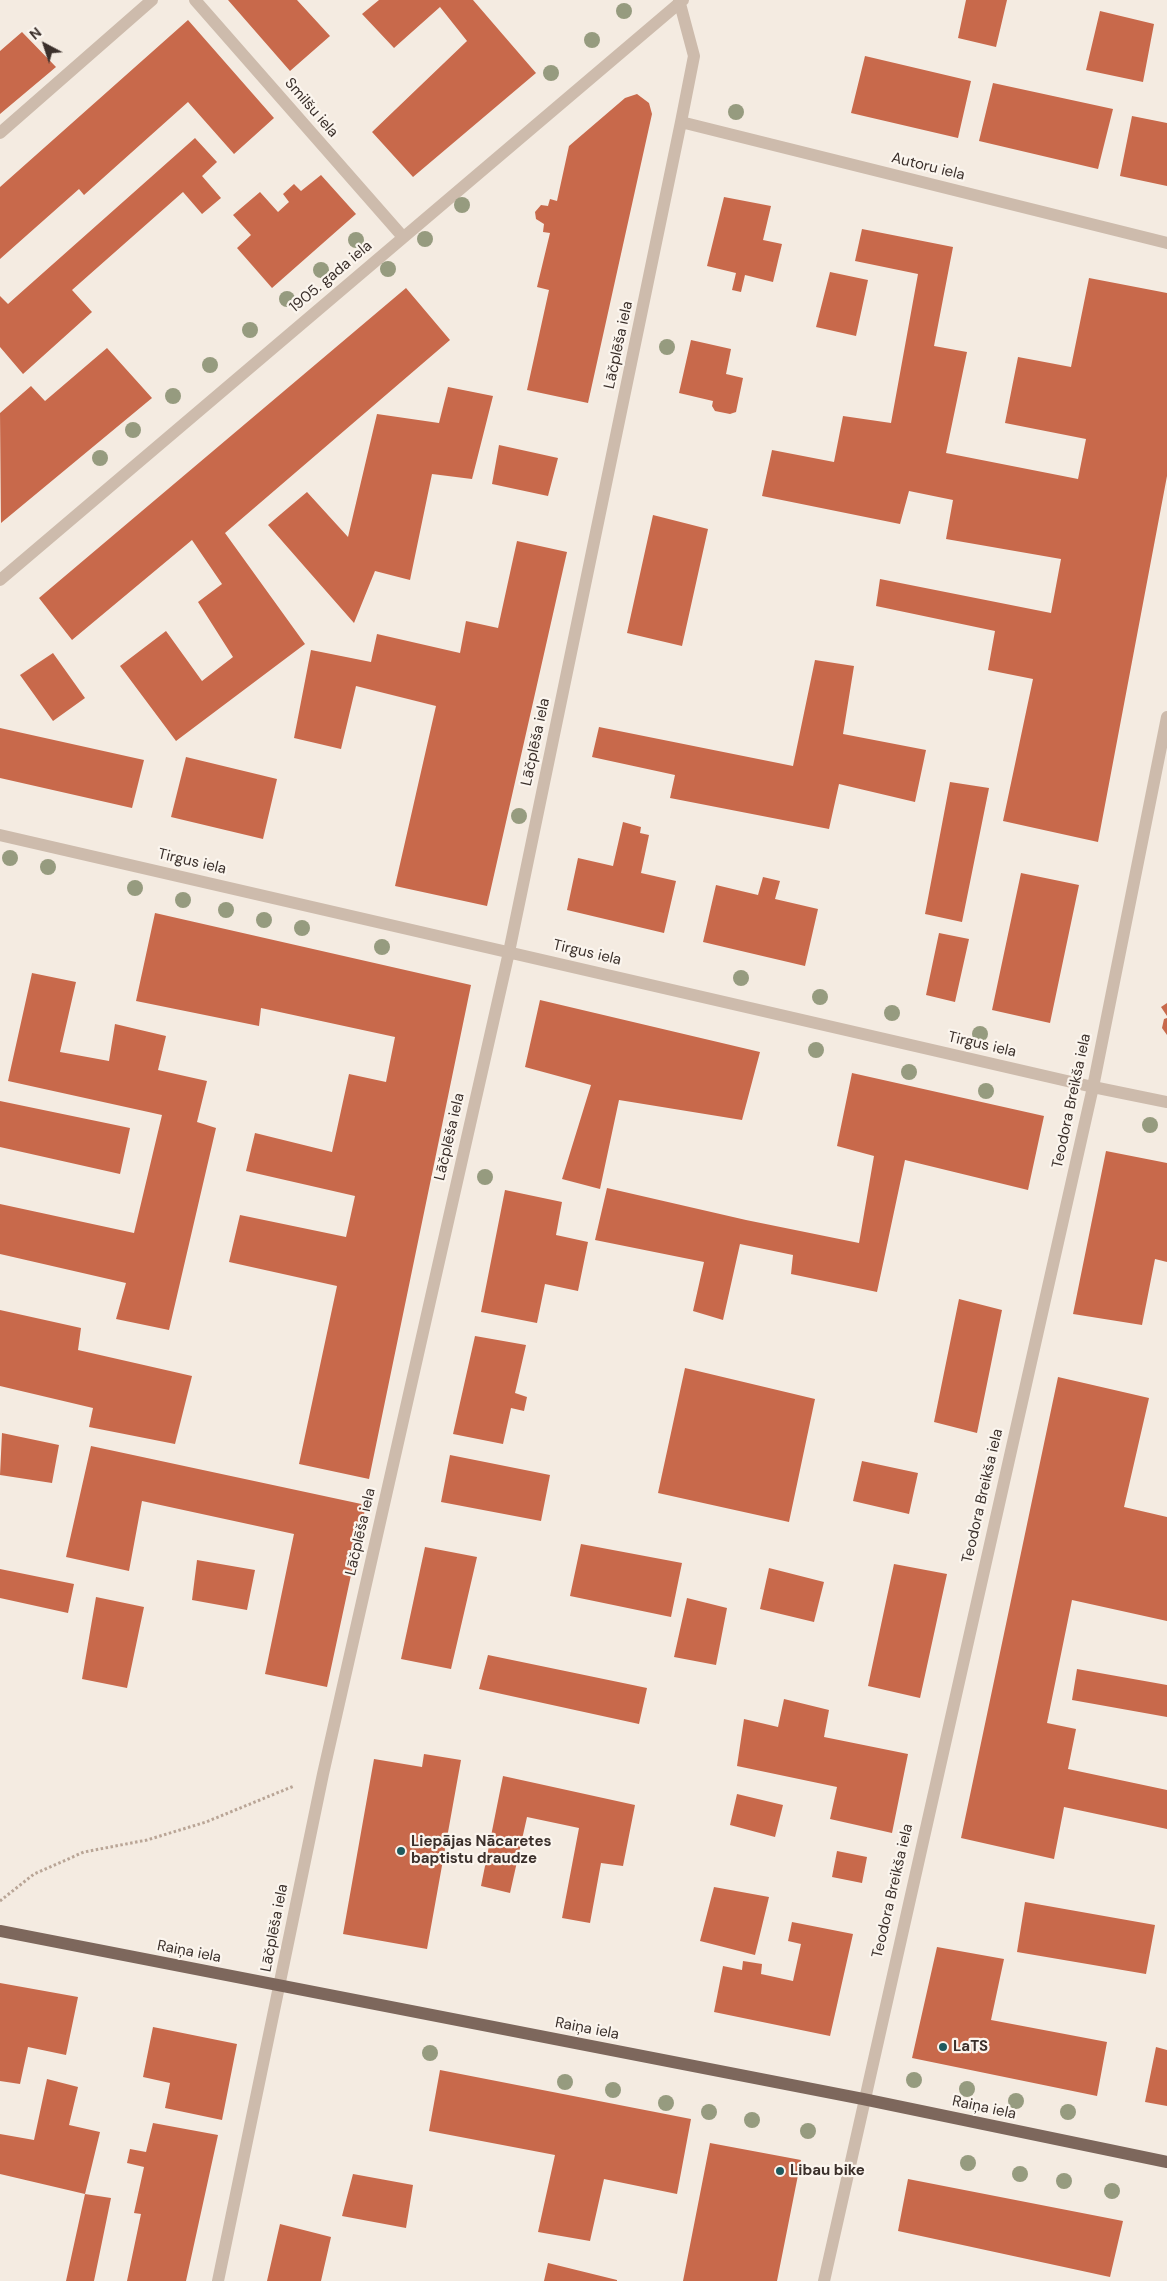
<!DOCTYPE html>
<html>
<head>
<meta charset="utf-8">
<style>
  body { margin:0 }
  #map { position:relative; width:1167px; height:2281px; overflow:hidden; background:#f4ebe1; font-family:"DM Sans",sans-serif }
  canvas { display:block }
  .north { position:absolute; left:20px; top:20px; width:50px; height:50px; -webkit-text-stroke:4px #fbf5ee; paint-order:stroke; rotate:320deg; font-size:14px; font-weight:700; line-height:20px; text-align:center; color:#3b302b }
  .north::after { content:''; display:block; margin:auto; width:18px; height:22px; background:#3b302b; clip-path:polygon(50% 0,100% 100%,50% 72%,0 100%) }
</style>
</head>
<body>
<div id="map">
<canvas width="1167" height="2281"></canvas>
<div class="north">N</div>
</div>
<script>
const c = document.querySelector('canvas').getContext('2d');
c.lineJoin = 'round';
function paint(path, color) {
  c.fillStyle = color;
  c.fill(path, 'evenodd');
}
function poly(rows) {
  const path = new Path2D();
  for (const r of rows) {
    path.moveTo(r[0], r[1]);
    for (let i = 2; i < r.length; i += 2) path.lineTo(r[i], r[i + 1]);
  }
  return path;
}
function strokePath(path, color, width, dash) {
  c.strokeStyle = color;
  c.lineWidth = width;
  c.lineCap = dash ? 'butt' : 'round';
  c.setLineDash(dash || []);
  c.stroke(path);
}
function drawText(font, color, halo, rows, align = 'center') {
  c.font = font + ' "DM Sans",sans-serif';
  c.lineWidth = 4.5;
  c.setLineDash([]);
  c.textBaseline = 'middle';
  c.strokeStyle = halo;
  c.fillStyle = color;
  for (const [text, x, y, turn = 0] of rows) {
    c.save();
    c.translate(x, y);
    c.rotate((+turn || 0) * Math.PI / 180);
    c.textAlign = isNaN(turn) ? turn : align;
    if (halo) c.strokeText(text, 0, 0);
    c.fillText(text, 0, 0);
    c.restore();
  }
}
const building = poly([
  [228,0,297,0,330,36,290,71],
  [379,0,473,0,536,73,413,177,372,132,467,41,440,7,394,48,362,14],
  [966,0,1007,0,996,47,958,38],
  [1100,11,1154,24,1143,82,1086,70],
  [188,20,274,118,234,154,188,102,84,195,79,189,0,259,0,187],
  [22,32,56,67,0,114,0,51],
  [865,56,971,81,958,138,851,113],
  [993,83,1113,109,1098,169,979,141],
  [637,94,649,103,652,114,588,403,527,390,549,290,537,287,550,233,543,232,544,224,536,219,535,212,541,205,548,206,550,199,557,201,569,146,625,98],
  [1132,116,1167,123,1167,186,1120,176],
  [195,138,217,162,202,176,221,198,202,214,183,192,72,290,92,312,23,374,0,347,0,296,8,304],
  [321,175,356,214,272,288,237,248,251,235,233,215,260,192,278,212,289,202,283,194,294,184,301,191],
  [724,197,771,206,763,240,782,244,773,282,745,275,741,292,732,290,736,273,707,266],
  [862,229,953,247,934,346,967,352,946,453,1078,479,1086,439,1005,423,1018,357,1071,367,1089,278,1167,293,1167,476,1098,842,1003,821,1033,679,988,670,995,631,876,606,880,579,1051,613,1061,559,946,539,953,500,909,491,900,524,762,496,772,450,834,462,843,416,891,423,918,274,855,261],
  [830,272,868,280,856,336,816,327],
  [406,288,450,340,225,533,305,644,176,741,120,666,166,631,202,681,233,657,198,602,222,584,192,540,72,640,39,598],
  [691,340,731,349,726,374,743,378,736,412,730,414,715,411,712,406,713,401,679,393],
  [107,348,152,398,1,523,0,413,31,386,45,401],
  [448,387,493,396,472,479,432,474,410,580,375,571,354,623,268,525,307,492,348,537,377,414,439,423],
  [499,445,558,458,548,496,492,484],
  [653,515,708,529,682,646,627,633],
  [517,541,567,552,487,906,395,886,436,706,356,686,341,749,294,738,311,650,371,662,377,634,460,653,466,621,498,628],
  [53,653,85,698,53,721,20,675],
  [815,660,854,666,843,734,926,750,915,802,839,784,829,829,670,798,675,775,592,757,599,727,793,766],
  [0,728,144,760,132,808,0,778],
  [186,757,277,779,263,839,171,817],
  [950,782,989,788,962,922,925,914],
  [623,822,641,827,640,833,649,835,641,873,676,881,664,933,567,910,578,858,613,866],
  [1021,873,1079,885,1050,1023,992,1010],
  [763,877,780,881,775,899,818,909,805,966,703,942,716,885,758,895],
  [155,913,471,985,369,1479,299,1464,337,1286,229,1262,240,1215,346,1237,355,1196,246,1171,255,1133,332,1152,349,1074,386,1082,395,1037,261,1008,259,1026,136,1001],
  [939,933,969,939,955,1002,926,995],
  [32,973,76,982,60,1052,109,1061,115,1024,166,1036,158,1070,207,1081,197,1122,216,1128,169,1330,116,1319,126,1283,0,1254,0,1204,134,1233,162,1115,8,1081],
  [540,1000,760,1052,742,1120,619,1100,600,1189,562,1179,591,1085,525,1067],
  [1167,1003,1167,1016,1161,1007],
  [1167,1018,1167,1035,1162,1028,1164,1019],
  [852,1073,1044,1116,1028,1190,905,1160,877,1292,791,1274,793,1255,740,1244,723,1320,693,1311,704,1262,595,1240,607,1188,746,1220,859,1243,874,1156,837,1146],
  [0,1101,130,1128,120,1174,0,1147],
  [1106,1151,1167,1163,1167,1262,1155,1259,1142,1325,1073,1314],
  [505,1190,562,1202,556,1235,588,1242,578,1291,545,1284,537,1323,481,1312],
  [959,1299,1002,1310,977,1433,934,1422],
  [0,1310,81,1328,78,1350,192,1376,175,1444,89,1427,93,1408,0,1386],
  [475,1336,526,1345,515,1393,527,1397,524,1411,511,1408,503,1444,453,1434],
  [685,1368,815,1399,789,1522,658,1493],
  [1058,1377,1149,1398,1124,1507,1167,1517,1167,1621,1072,1600,1047,1723,1076,1729,1068,1769,1167,1790,1167,1829,1064,1807,1054,1859,961,1838],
  [2,1433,59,1445,52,1483,0,1475],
  [91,1446,366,1505,327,1687,265,1674,294,1534,142,1501,129,1571,66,1557],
  [450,1455,550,1475,541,1521,441,1502],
  [862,1461,918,1473,909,1514,853,1501],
  [581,1544,682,1563,671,1617,570,1596],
  [425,1547,477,1557,451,1669,401,1659],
  [197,1560,255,1570,247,1610,192,1600],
  [894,1564,947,1574,920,1698,868,1686],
  [769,1568,824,1582,814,1622,760,1609],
  [0,1569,74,1584,68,1613,0,1598],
  [96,1597,144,1607,127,1688,82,1679],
  [687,1598,727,1608,716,1665,674,1657],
  [488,1655,647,1688,639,1724,479,1689],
  [1077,1669,1167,1685,1167,1717,1072,1700],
  [784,1699,829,1710,824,1737,908,1754,892,1833,830,1819,837,1787,737,1766,744,1719,778,1727],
  [424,1754,461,1760,427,1949,343,1934,374,1759,422,1767],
  [503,1776,635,1805,623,1866,601,1863,590,1923,562,1918,579,1828,527,1817,510,1893,481,1886],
  [737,1794,783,1805,775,1837,730,1825],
  [837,1851,867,1857,862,1883,832,1877],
  [714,1887,769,1897,755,1955,700,1941],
  [1025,1902,1155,1925,1146,1974,1017,1952],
  [792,1922,853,1934,830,2036,714,2012,723,1966,742,1970,743,1961,762,1964,761,1974,793,1981,801,1944,788,1941],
  [937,1947,1004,1959,991,2020,1107,2042,1097,2096,912,2058],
  [0,1983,78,1997,66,2055,28,2047,20,2084,0,2081],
  [153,2027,237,2044,222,2120,165,2108,170,2083,143,2077],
  [1156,2047,1167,2050,1167,2106,1145,2102],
  [440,2070,691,2119,677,2194,604,2179,590,2241,538,2232,555,2155,429,2131],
  [47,2079,78,2087,69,2125,100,2132,85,2194,0,2174,0,2134,34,2140],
  [153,2123,218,2135,186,2281,127,2281,141,2214,134,2213,144,2167,127,2163,130,2149,146,2152],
  [710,2143,801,2160,777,2281,683,2281],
  [353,2174,413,2185,406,2228,342,2216],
  [908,2179,1123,2221,1110,2277,898,2231],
  [85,2194,111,2198,94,2281,66,2281],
  [280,2224,331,2237,321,2281,267,2281],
  [548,2263,617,2280,617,2281,544,2281]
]);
const path = poly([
  [0,1901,34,1874,84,1852,147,1840,206,1822,294,1786]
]);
const minor = poly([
  [195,0,403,237],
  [681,122,1167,243],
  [0,133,152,0],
  [0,580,683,0],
  [0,835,1093,1087,1167,1102],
  [218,2281,323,1774,509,952,681,122,694,56,679,0],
  [824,2281,1093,1087,1167,717]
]);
const major = poly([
  [0,1931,863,2099,1167,2162]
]);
const trees = [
  [624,11],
  [592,40],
  [551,73],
  [736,112],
  [462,205],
  [425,239],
  [356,240],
  [388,269],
  [321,270],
  [287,299],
  [250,330],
  [667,347],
  [210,365],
  [173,396],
  [133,430],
  [100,458],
  [519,816],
  [10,858],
  [48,867],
  [135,888],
  [183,900],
  [226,910],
  [264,920],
  [302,928],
  [382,947],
  [741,978],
  [820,997],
  [892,1013],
  [980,1034],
  [816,1050],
  [909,1072],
  [986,1091],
  [1150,1125],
  [485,1177],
  [430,2053],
  [914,2080],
  [565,2082],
  [967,2089],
  [613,2090],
  [1016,2101],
  [666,2103],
  [709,2112],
  [1068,2112],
  [752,2120],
  [808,2131],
  [968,2163],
  [1020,2174],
  [1064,2181],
  [1112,2191]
];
const markers = [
  [401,1851,5,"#1f5a5e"],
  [943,2047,5,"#1f5a5e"],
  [780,2171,5,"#1f5a5e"]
];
const streetNames = [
  ["Smilšu iela",311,108,49],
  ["Autoru iela",928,167,14],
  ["1905. gada iela",331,277,-40],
  ["Lāčplēša iela",619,345,-78],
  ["Lāčplēša iela",536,742,-78],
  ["Tirgus iela",192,862,13],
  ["Tirgus iela",587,953,13],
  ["Tirgus iela",982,1045,13],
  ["Teodora Breikša iela",1072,1101,-78],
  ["Lāčplēša iela",450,1137,-77],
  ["Teodora Breikša iela",983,1496,-77],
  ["Lāčplēša iela",361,1532,-77],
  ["Teodora Breikša iela",893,1891,-77],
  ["Lāčplēša iela",275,1928,-79],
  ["Raiņa iela",189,1952,11],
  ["Raiņa iela",587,2029,11],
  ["Raiņa iela",984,2108,12]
];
const poiNames = [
  ["Liepājas Nācaretes",411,1842],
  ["baptistu draudze",411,1859],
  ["LaTS",953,2047],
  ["Libau bike",790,2171]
];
paint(building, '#c8694b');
strokePath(path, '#b9a596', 3, [2.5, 2.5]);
strokePath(minor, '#cdbbac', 12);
strokePath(major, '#7d675c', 12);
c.fillStyle = '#969b7f';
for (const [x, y] of trees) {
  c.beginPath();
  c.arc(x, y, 8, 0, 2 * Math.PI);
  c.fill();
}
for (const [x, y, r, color] of markers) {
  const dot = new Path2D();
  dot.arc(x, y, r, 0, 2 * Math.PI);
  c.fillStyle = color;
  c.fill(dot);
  strokePath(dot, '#fbf5ee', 2);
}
drawText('15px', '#3b302b', '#fbf5ee', streetNames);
drawText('bold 15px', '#3b302b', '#fbf5ee', poiNames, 'left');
</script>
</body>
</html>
